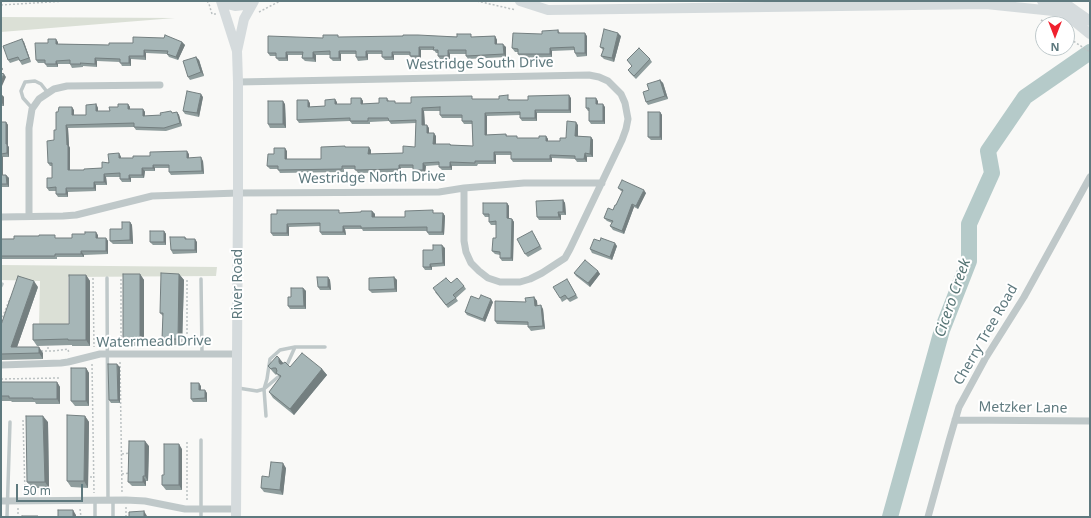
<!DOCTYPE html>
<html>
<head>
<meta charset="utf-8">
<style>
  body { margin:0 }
  #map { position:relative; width:1091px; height:518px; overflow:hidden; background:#f9f9f7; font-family:"Noto Sans",sans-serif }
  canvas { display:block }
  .frame { position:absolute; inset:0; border:2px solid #5e797e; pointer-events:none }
  .north { position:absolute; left:1035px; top:16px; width:40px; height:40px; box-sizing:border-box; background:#fff; border:1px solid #bfc9cb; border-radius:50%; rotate:180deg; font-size:11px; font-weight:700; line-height:16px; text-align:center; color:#5e797e }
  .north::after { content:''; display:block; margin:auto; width:14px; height:18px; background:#f0202e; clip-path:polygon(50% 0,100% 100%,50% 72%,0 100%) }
  .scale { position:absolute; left:16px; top:484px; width:67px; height:18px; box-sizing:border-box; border:2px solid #5e797e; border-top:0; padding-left:5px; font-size:12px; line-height:14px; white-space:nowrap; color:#5e797e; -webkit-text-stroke:3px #fff; paint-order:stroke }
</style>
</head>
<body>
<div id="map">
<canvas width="1091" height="518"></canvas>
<div class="frame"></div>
<div class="north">N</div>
<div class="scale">50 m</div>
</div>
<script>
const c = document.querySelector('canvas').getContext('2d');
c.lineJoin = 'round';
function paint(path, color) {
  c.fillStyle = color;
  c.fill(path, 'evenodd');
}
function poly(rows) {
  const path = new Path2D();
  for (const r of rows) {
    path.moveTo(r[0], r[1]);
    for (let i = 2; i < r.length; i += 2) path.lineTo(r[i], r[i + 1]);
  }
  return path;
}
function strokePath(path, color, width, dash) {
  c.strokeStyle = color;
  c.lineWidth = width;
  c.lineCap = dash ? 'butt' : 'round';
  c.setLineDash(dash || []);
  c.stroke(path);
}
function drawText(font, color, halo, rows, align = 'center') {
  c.font = font + ' "Noto Sans",sans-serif';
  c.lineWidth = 4;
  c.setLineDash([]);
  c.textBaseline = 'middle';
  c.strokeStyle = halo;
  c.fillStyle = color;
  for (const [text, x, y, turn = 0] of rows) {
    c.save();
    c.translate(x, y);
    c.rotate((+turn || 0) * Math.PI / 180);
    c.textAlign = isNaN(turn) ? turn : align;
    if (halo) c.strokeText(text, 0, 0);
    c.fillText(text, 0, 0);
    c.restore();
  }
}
const green = poly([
  [1,17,175,18,1,32],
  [1,265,217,267,216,276,68,277,68,327,39,327,40,281,1,280]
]);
const river = poly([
  [890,517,942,330,969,261,969,224,992,173,988,151,1025,97,1090,52]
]);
const path = poly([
  [207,1,209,4,212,14,216,14],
  [477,1,516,10],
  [1,5,65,1],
  [259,12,280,1],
  [1041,20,1048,24],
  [1067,37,1090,52],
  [93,278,94,347],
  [121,279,121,347],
  [187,280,187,346],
  [1,321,10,298],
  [48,347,48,351],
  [41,351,53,351,68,349,69,354],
  [120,362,122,492],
  [92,364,94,493],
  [1,379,59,378],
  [23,420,25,493],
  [187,442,187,502],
  [122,454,130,453],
  [122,474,130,473],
  [90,477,94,477],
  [126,507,126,517],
  [18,508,18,517],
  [80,509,81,517]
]);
const service = poly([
  [32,108,23,98,21,91,25,82,35,81,41,84,48,93],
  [107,278,108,499],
  [201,279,202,354],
  [1,286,2,284],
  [286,367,295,347],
  [238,388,257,391,264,389,267,379,270,359,280,350,295,347,325,347],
  [266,416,264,389,278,377],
  [201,440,201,517],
  [95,500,95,517],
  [113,500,113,517],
  [7,517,10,422]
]);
const minor = poly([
  [238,82,589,75,599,77,608,81,621,94,625,103,628,119,626,129,622,140,570,249,565,258,542,273,530,279,520,282,500,282,488,278,479,271,471,263,466,252,464,241,464,188],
  [29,216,29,128,32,109,39,99,54,89,67,86,160,85],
  [1,217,63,216,76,215,152,196,238,193,439,192,464,188,524,183,602,183],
  [1,365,61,363,68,362,100,354,237,354],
  [955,420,1090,421],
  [1,501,126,500,145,501,185,509,236,509],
  [928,517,949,441,959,407,985,359,1024,297,1090,177]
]);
const secondary = poly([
  [221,1,237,51],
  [222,1,227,4,235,6,244,5,252,1],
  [520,1,548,10,986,4,1063,12,1090,34],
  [1042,1,1066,4,1090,21],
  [236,517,238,193,238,82,237,51,244,19,254,1]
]);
const wall = poly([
  [558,30,560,33,587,36,587,56,577,57,575,53,575,50,552,51,552,57,521,58,518,54,518,52,515,52,512,48,542,34],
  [419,36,473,37,495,36,497,40,497,44,506,47,506,57,468,59,466,56,466,54,450,54,450,59,440,59,438,56,438,53,436,53,434,50,421,50,421,59,412,59,410,55,394,55,394,60,385,60,382,57,382,54,368,54,368,60,358,61,356,57,356,54,341,54,341,61,333,61,330,58,330,55,316,55,316,62,305,61,302,58,302,55,288,55,288,61,279,61,276,58,276,56,270,56,268,53,323,38],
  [621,36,614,62,604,59,601,56,603,50,600,47],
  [22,39,24,42,31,62,22,65,19,60,10,63,8,60],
  [58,42,58,44,109,45,133,43,182,42,185,45,178,60,169,57,167,54,146,53,146,60,131,59,131,66,122,66,120,62,97,61,97,67,83,66,83,67,72,68,70,64,58,64,58,67,47,67,45,63,38,63,36,60,48,43],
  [196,57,199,60,204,76,190,80,188,77],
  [650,59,652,62,636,79,630,73,628,70,632,66,627,60],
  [660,80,663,83,668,99,648,105,646,102,649,90],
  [1,94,4,97,4,106,1,106],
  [203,97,199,117,185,114,183,111],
  [361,98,363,101,363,104,379,103,387,98,389,101,396,103,411,103,473,99,510,99,510,100,528,100,571,98,571,113,537,113,537,121,522,121,520,118,520,115,487,116,487,135,506,134,507,136,518,138,539,138,546,136,548,139,548,141,560,141,566,138,578,125,578,136,591,137,593,140,593,157,587,157,587,162,577,162,575,159,552,158,552,162,513,162,511,159,511,155,496,155,496,164,478,164,477,166,452,166,452,170,442,170,439,167,439,165,426,166,425,173,415,173,413,170,413,168,401,168,401,172,358,173,355,169,344,169,344,172,280,173,278,169,270,169,267,166,274,154,287,151,287,159,321,159,345,147,371,150,371,154,403,153,415,147,416,123,391,124,389,121,370,122,370,124,352,124,350,121,299,123,297,120,310,103,310,107,325,106,337,102,337,104,351,104],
  [424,111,440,111,440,115,442,118,462,118,462,121,464,124,472,124,473,146,451,145,450,144,436,144,436,136,429,133,429,128,425,125],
  [598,101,598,104,605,107,605,124,591,124,589,121,589,111,588,111,586,108],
  [96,104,98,108,98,111,110,111,118,107,128,104,130,107,130,109,143,109,145,112,145,116,161,115,177,112,179,115,182,126,166,131,136,130,134,127,68,128,69,146,70,148,70,170,84,170,102,168,119,153,121,157,121,158,133,158,150,156,189,154,189,158,203,161,204,174,171,175,169,172,169,168,155,168,155,171,145,171,144,178,131,178,131,182,122,182,120,179,120,177,106,177,107,185,96,185,96,191,68,192,68,197,58,197,56,194,56,191,49,191,47,188,52,178,52,166,50,166,48,163,54,140,56,130,74,110,74,115,86,115],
  [285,104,286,128,270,128,268,124],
  [660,112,662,115,662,140,651,140,648,137],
  [1,122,6,122,8,125,8,146,9,147,9,157,3,157,3,175,6,175,9,178,9,187,2,187,2,198,1,198],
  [618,188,646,193,638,209,634,207,624,234,613,230,610,226,612,223,607,221,604,218,613,210,616,205,623,192,621,191],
  [563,200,565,203,566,215,561,215,561,220,539,220,537,217],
  [507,203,509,206,509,218,512,219,514,222,513,261,502,261,500,258,500,255,495,254,492,251,496,238,496,225,491,225,489,222,489,217,485,217,483,214],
  [372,211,375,214,375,217,405,217,436,213,443,213,445,216,444,235,429,235,427,232,427,231,363,231,362,229,345,229,346,235,322,235,320,232,320,226,289,227,289,236,273,236,271,233,271,214,341,213,361,212],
  [130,222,132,225,133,244,113,244,110,241,122,229],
  [164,231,166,234,166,245,153,245,150,242],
  [534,234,542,249,528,257,525,254],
  [98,235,98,238,106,238,108,241,108,254,84,255,84,257,57,257,57,259,1,259,1,239,57,238,72,238],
  [185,237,187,239,197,242,197,253,173,254,171,250],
  [600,241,617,246,612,260,592,253,590,249],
  [445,248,445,266,432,267,432,270,425,270,423,267,433,250],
  [598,271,600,274,590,287,576,276,574,273],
  [140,274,144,280,144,346,127,346,123,340],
  [179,274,184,280,182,345,166,345,162,339,163,316,160,313],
  [86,275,90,281,90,346,72,346,72,345,37,346,33,340,69,324],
  [328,277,330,280,331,290,320,290,318,287],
  [394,277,397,280,397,292,372,293,369,290],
  [569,282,578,298,570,302,567,299,562,302,560,298],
  [451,283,464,286,466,289,456,298,458,301,448,308,435,292],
  [38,287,17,347,43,353,43,359,2,360,1,359,1,325],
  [303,288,306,291,306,309,290,309,288,306],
  [534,297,537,301,537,306,543,309,545,329,531,331,528,327,528,325,497,324,495,321,526,302],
  [493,302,485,322,467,315,465,312],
  [279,358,283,363,290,367,322,369,327,375,294,415,273,398,269,392,280,378,277,374,276,375,273,372,268,366],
  [120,367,120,403,111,403,109,400],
  [86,368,89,373,89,406,75,406,71,401],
  [1,382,57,382,60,387,60,404,36,404,35,402,12,402,11,401,1,401],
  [201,386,201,390,207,393,207,402,193,402,191,399],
  [85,416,89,422,88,488,71,487,67,481],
  [48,422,49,488,32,488,27,482],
  [149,446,148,481,146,481,146,486,132,486,128,482],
  [182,449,182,490,166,490,162,485,164,475],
  [286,468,283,495,264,492,261,488,269,477]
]);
const shadedWall = poly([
  [585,33,587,36,587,56,585,53],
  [618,33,621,36,614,62,612,58],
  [495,36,497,40,497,48,495,44],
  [22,39,24,42,31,62,29,58],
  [56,39,58,42,58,48,56,44],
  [182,42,185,45,178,60,176,57],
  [503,44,506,47,506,57,504,54],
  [419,47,421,50,421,59,419,56],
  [550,48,552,51,552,57,550,54],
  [144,50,146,53,146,60,144,56],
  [448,50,450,54,450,59,448,56],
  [339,51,341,54,341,61,339,58],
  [366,51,368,54,368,60,366,57],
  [286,52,288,55,288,61,286,58],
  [313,52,316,55,316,62,313,58],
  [392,52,394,55,394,60,392,57],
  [129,56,131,59,131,66,129,63],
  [196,57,199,60,204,76,201,72],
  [95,58,97,61,97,67,95,64],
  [56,61,58,64,58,67,56,64],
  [1,66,3,69,1,72],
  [4,74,6,77,2,86,1,85,1,80],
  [660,80,663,83,668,99,665,96],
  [1,94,4,97,4,106,2,103],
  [201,94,203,97,199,117,197,113],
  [569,95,571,98,571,113,569,110],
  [361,98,363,101,363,107,361,104],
  [596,98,598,101,598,107,596,104],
  [335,99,337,102,337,107,335,104],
  [308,100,310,103,310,110,308,107],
  [283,101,285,104,286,128,283,124],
  [96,104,98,108,98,115,96,111],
  [128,104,130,107,130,112,128,109],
  [603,104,605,107,605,124,603,121],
  [72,107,74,110,74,118,72,115],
  [422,108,424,111,425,128,422,125],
  [143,109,145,112,145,119,143,116],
  [535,110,537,113,537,121,535,118],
  [177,112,179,115,182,126,180,123],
  [660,112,662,115,662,140,660,137],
  [485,113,487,116,487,138,485,135],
  [6,122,8,125,8,146,9,147,9,157,7,153,6,144],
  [576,122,578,125,578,139,575,136],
  [66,125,68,128,69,146,70,148,70,173,68,170],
  [427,125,429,128,429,136,427,133],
  [434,133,436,136,436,147,433,144],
  [546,136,548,139,548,144,546,141],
  [591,137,593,140,593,157,590,154],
  [369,147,371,150,371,157,368,154],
  [285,148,287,151,287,162,285,159],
  [187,151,189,154,189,161,187,158],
  [494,152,496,155,496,164,494,161],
  [119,153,121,157,121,161,119,158],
  [585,153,587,157,587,162,584,159],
  [1,154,3,157,3,178,1,175],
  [550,155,552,158,552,162,550,159],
  [201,157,203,161,204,174,202,171],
  [450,162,452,166,452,170,450,167],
  [423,163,426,166,425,173,423,170],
  [153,165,155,168,155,171,153,168],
  [399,165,401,168,401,172,399,169],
  [142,168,145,171,144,178,142,175],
  [104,174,106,177,107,185,104,182],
  [6,175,9,178,9,187,7,184],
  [129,175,131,178,131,182,129,179],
  [94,182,96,185,96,191,94,188],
  [1,186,2,187,2,198,1,196],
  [66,188,68,192,68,197,66,194],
  [644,190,646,193,638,209,636,206],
  [563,200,565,203,566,215,563,212],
  [507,203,509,206,509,222,507,218],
  [632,204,634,207,624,234,622,231],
  [372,211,375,214,375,220,372,217],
  [558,212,561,215,561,220,559,217],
  [443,213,445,216,444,235,442,232],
  [512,219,514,222,513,261,511,258],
  [130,222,132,225,133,244,130,240],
  [287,224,289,227,289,236,287,233],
  [343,226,345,229,346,235,343,232],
  [164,231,166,234,166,245,164,242],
  [96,232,98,235,98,241,96,238],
  [106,238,108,241,108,254,106,251],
  [195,239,197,242,197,253,195,250],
  [615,243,617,246,612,260,610,257],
  [442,245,445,248,445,266,443,263],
  [81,251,84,255,84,257,81,254],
  [430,264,432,267,432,270,430,267],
  [598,271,600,274,590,287,588,283],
  [140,274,144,280,144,346,140,340],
  [179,274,184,280,182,345,178,339],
  [86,275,90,281,90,346,86,340],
  [328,277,330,280,331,290,328,287],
  [394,277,397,280,397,292,395,289],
  [34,281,38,287,15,353,11,347],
  [303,288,306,291,306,309,304,306],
  [534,297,537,301,538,309,535,306],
  [491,299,493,302,485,322,483,319],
  [541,305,543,309,545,329,543,326],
  [39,347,43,353,43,359,39,353],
  [279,358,284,364,283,368,279,362],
  [117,364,120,367,120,403,118,400],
  [86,368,89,373,89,406,86,401],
  [322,369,327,375,294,415,290,409],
  [57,382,60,387,60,404,57,399],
  [199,383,201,386,201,393,199,390],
  [205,390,207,393,207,402,205,398],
  [43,416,48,422,49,488,45,482],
  [85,416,89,422,88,488,84,481],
  [145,441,149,446,148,481,145,476],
  [179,444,182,449,182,490,179,485],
  [283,463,286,468,283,495,280,490],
  [143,476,146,481,146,486,143,482],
  [73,510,76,515,76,517,73,517],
  [144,511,147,516,147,517,144,517]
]);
const building = poly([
  [604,29,618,33,612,58,601,56,604,48,600,47,604,29],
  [558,30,558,33,585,33,585,53,575,53,574,47,550,48,550,54,518,54,518,49,512,48,513,33,542,34,542,31,558,30],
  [457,34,471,34,471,37,495,36,495,44,503,44,504,54,466,56,466,50,448,50,448,56,438,56,438,50,433,50,434,47,419,47,419,56,410,56,410,52,392,52,392,57,382,57,382,51,366,51,366,57,356,57,356,51,339,51,339,58,330,58,330,51,313,52,313,58,302,58,303,52,286,52,286,58,276,58,276,53,268,53,268,36,323,38,323,35,338,35,338,37,403,36,403,35,418,35,457,37,457,34],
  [165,35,182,42,176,57,167,54,168,51,144,50,144,56,129,56,129,63,120,63,120,59,95,58,95,64,80,63,81,64,70,64,70,60,56,61,56,64,45,64,45,60,36,60,35,43,48,43,48,39,56,39,56,44,109,45,109,43,133,43,133,37,164,38,165,35],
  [22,39,29,58,20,61,18,57,8,60,3,46,22,39],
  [639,48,650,59,634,76,628,70,632,66,627,60,639,48],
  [196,57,201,72,188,77,183,61,196,57],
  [1,73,4,74,1,80,1,73],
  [660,80,665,96,646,102,643,92,649,90,647,84,660,80],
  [187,91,201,94,197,113,183,111,187,91],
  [1,94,2,103,1,103,1,94],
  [508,95,508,100,528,100,528,96,569,95,569,110,535,110,535,118,520,118,520,112,485,113,485,135,506,134,506,136,517,136,517,138,539,138,539,136,546,136,546,141,560,141,560,138,566,138,567,121,576,122,575,136,591,137,590,154,585,153,584,159,575,159,575,156,550,155,550,159,511,159,511,152,494,152,494,161,475,161,475,163,450,162,450,167,439,167,439,162,423,163,423,170,413,170,413,165,399,165,399,169,355,170,355,166,342,166,342,169,278,170,278,166,267,166,268,154,274,154,274,148,285,148,285,159,321,159,321,147,345,146,345,147,369,147,368,154,403,153,403,146,415,147,416,120,389,121,388,118,368,118,368,121,350,121,350,118,297,120,297,100,308,100,308,107,325,106,325,100,335,99,335,104,351,104,351,98,361,98,361,104,379,103,379,98,387,98,387,101,395,101,395,103,411,103,411,97,472,96,472,99,499,99,499,96,508,95],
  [440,107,440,115,462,115,462,121,472,121,473,146,450,145,450,144,433,144,434,133,427,133,427,125,422,125,422,108,440,107],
  [586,98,596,98,596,104,603,104,603,121,589,121,589,108,586,108,586,98],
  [268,101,283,101,283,124,268,124,268,101],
  [96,104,96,111,110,111,109,107,118,107,118,104,128,104,128,109,143,109,143,116,161,115,160,113,171,111,172,113,177,112,180,123,164,128,134,127,134,123,66,125,67,145,68,145,68,170,84,170,84,169,102,168,102,162,109,163,108,154,119,153,119,158,133,158,133,156,150,156,150,152,187,151,187,158,201,157,202,171,169,172,169,165,153,165,153,168,142,168,142,175,129,175,129,179,120,179,120,173,104,174,104,182,94,182,94,188,66,188,66,194,56,194,56,187,47,188,47,178,52,178,52,163,48,163,47,141,54,140,54,130,56,130,56,112,58,112,59,107,72,107,72,115,86,115,86,105,96,104],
  [648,112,660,112,660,137,648,137,648,112],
  [1,122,6,122,6,144,7,144,7,153,1,154,1,122],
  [1,175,6,175,7,184,1,184,1,175],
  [622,180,644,190,636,206,632,204,622,231,610,226,613,221,604,218,608,208,613,210,615,205,616,205,623,190,618,188,622,180],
  [563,200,563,212,558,212,559,217,537,217,536,201,563,200],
  [483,203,507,203,507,218,512,219,511,258,500,258,500,252,492,251,493,238,496,238,496,221,489,222,489,214,483,214,483,203],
  [277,210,339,210,339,213,361,212,361,211,372,211,372,217,405,217,405,211,433,210,433,213,443,213,442,232,427,232,427,227,361,228,361,226,343,226,343,232,320,232,320,223,287,224,287,233,271,233,271,214,277,214,277,210],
  [122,222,130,222,130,240,110,241,110,229,122,229,122,222],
  [150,231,164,231,164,242,150,242,150,231],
  [532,231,540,246,525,254,517,239,532,231],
  [85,232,96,232,96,238,106,238,106,251,81,251,81,254,55,254,55,256,1,256,1,239,14,239,14,236,39,236,39,235,55,235,55,238,72,238,72,234,85,234,85,232],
  [170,237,185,237,185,239,195,239,195,250,171,250,170,237],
  [601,238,615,243,610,257,590,249,594,239,600,241,601,238],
  [433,245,442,245,443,263,430,264,430,267,423,267,423,250,433,250,433,245],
  [585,260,598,271,588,283,574,273,585,260],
  [161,273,179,274,178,339,162,339,163,313,160,313,161,273],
  [123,274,140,274,140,340,123,340,123,274],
  [69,275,86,275,86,340,68,340,68,339,33,340,33,324,69,324,69,275],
  [18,276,34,281,11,347,39,347,39,353,1,354,1,325,18,276],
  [317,277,328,277,328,287,318,287,317,277],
  [394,277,395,289,369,290,369,278,394,277],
  [446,278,451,283,457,278,464,286,453,295,456,298,446,305,433,288,446,278],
  [567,279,576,295,568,299,565,295,560,298,553,287,567,279],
  [291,288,303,288,304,306,288,306,288,297,291,297,291,288],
  [481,295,491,299,483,319,465,312,471,296,479,299,481,295],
  [534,297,535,306,541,305,543,326,528,327,528,322,495,321,495,301,526,302,525,298,534,297],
  [302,353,322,369,290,409,269,392,281,376,276,373,277,371,276,368,273,368,271,369,268,366,277,356,279,358,279,362,280,364,282,364,285,362,290,367,302,353],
  [108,364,117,364,118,400,109,400,108,364],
  [71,368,86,368,86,401,71,401,71,368],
  [1,382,57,382,57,399,33,399,33,398,9,398,9,396,1,396,1,382],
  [191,383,199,383,199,390,205,390,205,398,191,399,191,383],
  [67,415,85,416,84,481,67,481,67,415],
  [26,416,43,416,45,482,27,482,26,416],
  [129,441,145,441,145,476,143,476,143,482,128,482,129,441],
  [164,444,179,444,179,485,162,485,162,475,164,475,164,444],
  [271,462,283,463,280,490,261,488,262,476,269,477,271,462],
  [58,510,73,510,73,517,58,517,58,510],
  [144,511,144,517,129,517,129,512,144,511],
  [22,516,38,516,38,517,22,517,22,516]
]);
const streetNames = [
  ["Westridge South Drive",480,64,-1],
  ["Westridge North Drive",372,178,-1],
  ["River Road",238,284,-90],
  ["Cherry Tree Road",986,335,-60],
  ["Watermead Drive",154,342,-1],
  ["Metzker Lane",1023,408,1]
];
const waterNames = [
  ["Cicero Creek",953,298,-71]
];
paint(green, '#dbe0d6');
strokePath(river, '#b5cac9', 16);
strokePath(path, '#bcc2c3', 1.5, [2, 2]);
strokePath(service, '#bfc8c9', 3.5);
strokePath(minor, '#bfc8c9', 7);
strokePath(secondary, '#d5dbdd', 10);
paint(wall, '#8f9d9d');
paint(shadedWall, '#747f80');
paint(building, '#a6b6b7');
strokePath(building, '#747f80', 1);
drawText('14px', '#5e797e', '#fff', streetNames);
drawText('italic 15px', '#587676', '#fff', waterNames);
</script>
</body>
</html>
